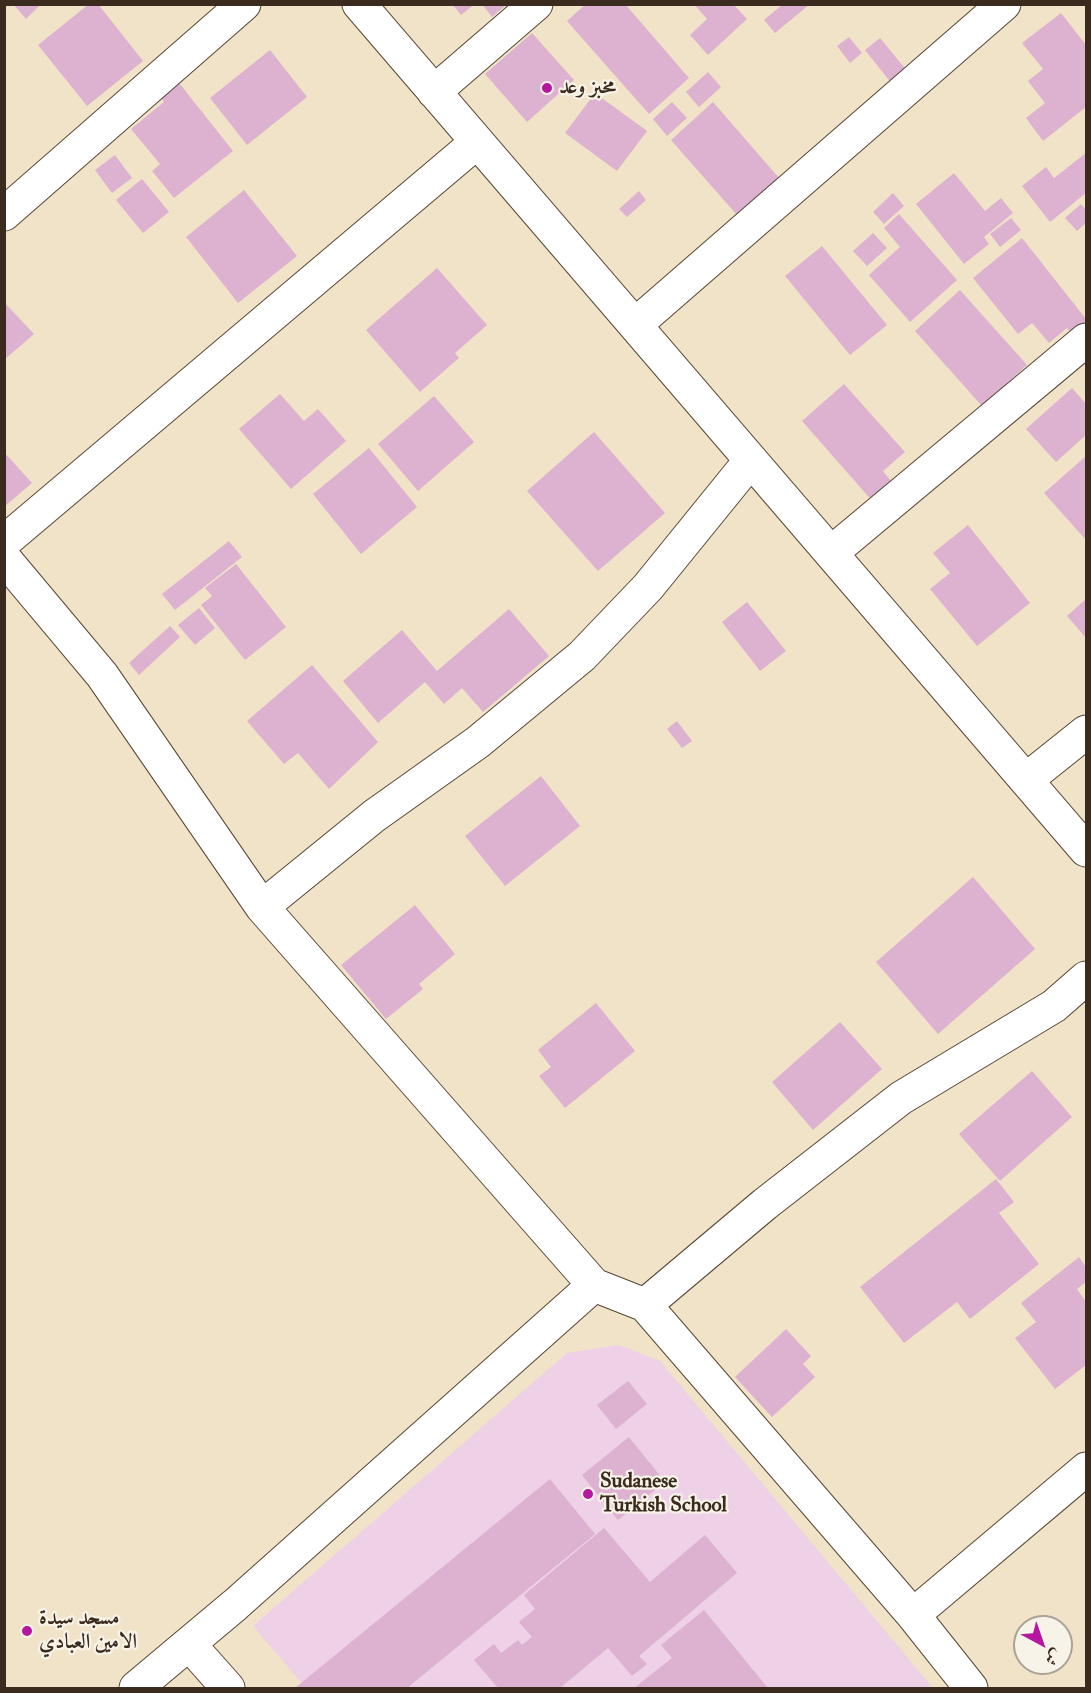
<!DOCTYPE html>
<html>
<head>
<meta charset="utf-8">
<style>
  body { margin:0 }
  #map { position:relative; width:1091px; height:1693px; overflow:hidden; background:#f1e3c7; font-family:"IM FELL Double Pica",Amiri,serif }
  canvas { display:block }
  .frame { position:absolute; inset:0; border:6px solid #3b2a1e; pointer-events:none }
  .north { position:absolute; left:1013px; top:1615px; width:60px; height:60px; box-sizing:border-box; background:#f7f3e8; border:2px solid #aca397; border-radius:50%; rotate:140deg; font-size:16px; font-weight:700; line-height:24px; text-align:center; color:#3b2a1e }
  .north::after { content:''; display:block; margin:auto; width:21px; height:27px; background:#b5179e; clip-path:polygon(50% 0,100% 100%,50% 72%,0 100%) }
</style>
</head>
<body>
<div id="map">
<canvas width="1091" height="1693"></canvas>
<div class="frame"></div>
<div class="north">ش</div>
</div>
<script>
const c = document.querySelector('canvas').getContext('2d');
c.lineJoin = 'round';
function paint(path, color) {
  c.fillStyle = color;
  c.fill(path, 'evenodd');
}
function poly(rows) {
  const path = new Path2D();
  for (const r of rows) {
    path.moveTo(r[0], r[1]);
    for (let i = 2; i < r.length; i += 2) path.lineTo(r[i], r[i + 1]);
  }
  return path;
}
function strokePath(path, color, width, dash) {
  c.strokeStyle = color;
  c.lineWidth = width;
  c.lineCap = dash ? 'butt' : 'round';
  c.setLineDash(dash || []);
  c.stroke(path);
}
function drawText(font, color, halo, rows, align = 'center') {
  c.font = font + ' "IM FELL Double Pica",Amiri,serif';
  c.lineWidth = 4.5;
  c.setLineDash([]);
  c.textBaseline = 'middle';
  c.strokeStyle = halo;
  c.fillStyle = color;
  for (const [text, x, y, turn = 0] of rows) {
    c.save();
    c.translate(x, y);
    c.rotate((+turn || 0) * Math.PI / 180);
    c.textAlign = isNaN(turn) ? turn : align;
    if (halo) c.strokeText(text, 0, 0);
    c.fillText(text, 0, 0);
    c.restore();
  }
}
const built = poly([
  [619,1345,660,1361,933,1688,306,1688,253,1626,567,1353]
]);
const building = poly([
  [13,4,41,4,26,19],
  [89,4,98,4,143,61,87,106,38,45],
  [452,4,475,4,461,15],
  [482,4,507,4,492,17],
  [586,4,625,4,689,78,649,114,567,21],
  [694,4,733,4,747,19,708,55,690,35,707,19],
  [783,4,810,4,775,33,764,20],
  [1061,13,1086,45,1086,107,1043,141,1026,118,1045,103,1028,81,1043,69,1022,43],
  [532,33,574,80,527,122,485,74],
  [849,37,862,53,850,63,837,46],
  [880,38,908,72,892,84,865,50],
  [270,50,307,97,247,145,210,98],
  [708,72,721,87,699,107,686,92],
  [176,79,233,151,174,198,152,171,160,164,131,129,164,102,158,93],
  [595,93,647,131,617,171,565,133],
  [672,102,687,118,667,136,653,119],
  [713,102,786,186,744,223,671,140],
  [1086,153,1086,193,1050,222,1022,186,1046,167,1054,178],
  [115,155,132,178,112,193,95,170],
  [954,173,985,211,1001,198,1013,213,984,237,989,244,964,264,916,204],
  [142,179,169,212,143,233,116,200],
  [244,190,297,256,238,303,186,237],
  [639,191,646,200,627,217,619,209],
  [893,193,904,206,884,224,873,212],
  [1081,204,1086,210,1086,223,1077,231,1065,218],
  [899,214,957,280,910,322,869,275,900,247,884,228],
  [1011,218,1021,230,1000,247,990,234],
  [873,233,887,248,867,266,853,251],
  [1022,238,1086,319,1086,333,1077,340,1067,328,1049,343,1032,323,1018,334,973,278],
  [822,246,887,325,850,355,785,276],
  [437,268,487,325,455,353,459,358,420,392,366,330],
  [960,290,1027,365,982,406,915,331],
  [4,302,34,334,4,360],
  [844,384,905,452,883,471,895,486,875,504,802,421],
  [1072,388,1086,404,1086,435,1056,462,1026,429],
  [280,394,304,421,318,409,346,441,291,489,239,429],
  [434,396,474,442,418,491,378,444],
  [594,432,665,513,598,571,527,491],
  [369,448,417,507,361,554,313,494],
  [4,452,32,483,4,507],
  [1086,456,1086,540,1044,493],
  [968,525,1030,603,977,646,930,589,950,573,933,553],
  [229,541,242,557,175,610,162,594],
  [236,564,286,627,245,660,201,605,212,596,205,588],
  [1086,599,1086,638,1067,616],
  [747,602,786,651,760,671,722,622],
  [199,608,215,628,195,645,178,625],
  [509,609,549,656,483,712,462,688,444,704,425,682,378,723,343,681,402,630,437,671],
  [170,626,180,637,139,675,129,663],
  [312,665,378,742,329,789,298,753,284,764,247,721],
  [677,721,692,741,682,748,667,729],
  [541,776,580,826,505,886,465,836],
  [973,877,1035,949,938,1034,876,962],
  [415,905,455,954,419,984,423,989,386,1019,341,965],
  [596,1003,635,1051,565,1108,539,1076,551,1067,538,1050],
  [840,1022,882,1069,813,1130,772,1082],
  [1032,1071,1072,1117,1000,1181,959,1134],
  [996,1179,1014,1202,999,1213,1039,1264,970,1319,957,1302,904,1343,860,1287],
  [1079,1257,1086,1267,1086,1282,1077,1289,1086,1302,1086,1365,1055,1389,1015,1338,1036,1322,1021,1303],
  [786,1329,811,1356,803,1364,815,1377,772,1417,735,1377],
  [628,1381,647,1404,616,1429,597,1405],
  [629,1437,665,1482,618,1520,582,1475],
  [550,1479,595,1534,407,1688,295,1688],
  [604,1528,650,1582,705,1535,737,1573,639,1656,647,1664,632,1676,608,1648,560,1688,498,1688,474,1660,494,1644,501,1653,518,1640,522,1645,532,1637,519,1622,535,1609,524,1595],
  [704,1610,767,1687,634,1688,672,1658,661,1645]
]);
const minor = poly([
  [359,4,1086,850],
  [434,92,536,4],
  [4,214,244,4],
  [635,325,1004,4],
  [4,542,477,142],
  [831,553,1086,340],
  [4,558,102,675,262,907,594,1285,645,1305,913,1615,971,1688],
  [1026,780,1086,732],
  [262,907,374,816,478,742,582,656,648,587,751,460],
  [645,1305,765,1204,901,1098,1054,1006,1086,978],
  [913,1615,1086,1469],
  [189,1644,228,1688],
  [136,1688,235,1605,594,1285]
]);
const markers = [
  [547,88,6,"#b5179e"],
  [588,1494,6,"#b5179e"],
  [27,1631,6,"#b5179e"]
];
const poiNames = [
  ["مخبز وعد",559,88],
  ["Sudanese",600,1482],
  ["Turkish School",600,1506],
  ["مسجد سيدة",39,1619],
  ["الامين العبادي",39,1643]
];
paint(built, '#eed0e7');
paint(building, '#dcb2d0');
strokePath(minor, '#564637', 35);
strokePath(minor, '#fff', 33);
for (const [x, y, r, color] of markers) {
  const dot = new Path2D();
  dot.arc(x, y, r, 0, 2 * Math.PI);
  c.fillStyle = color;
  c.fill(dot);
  strokePath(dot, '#f7f3e8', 2);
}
drawText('bold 21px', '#3b2a1e', '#f7f3e8', poiNames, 'left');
</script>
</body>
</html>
